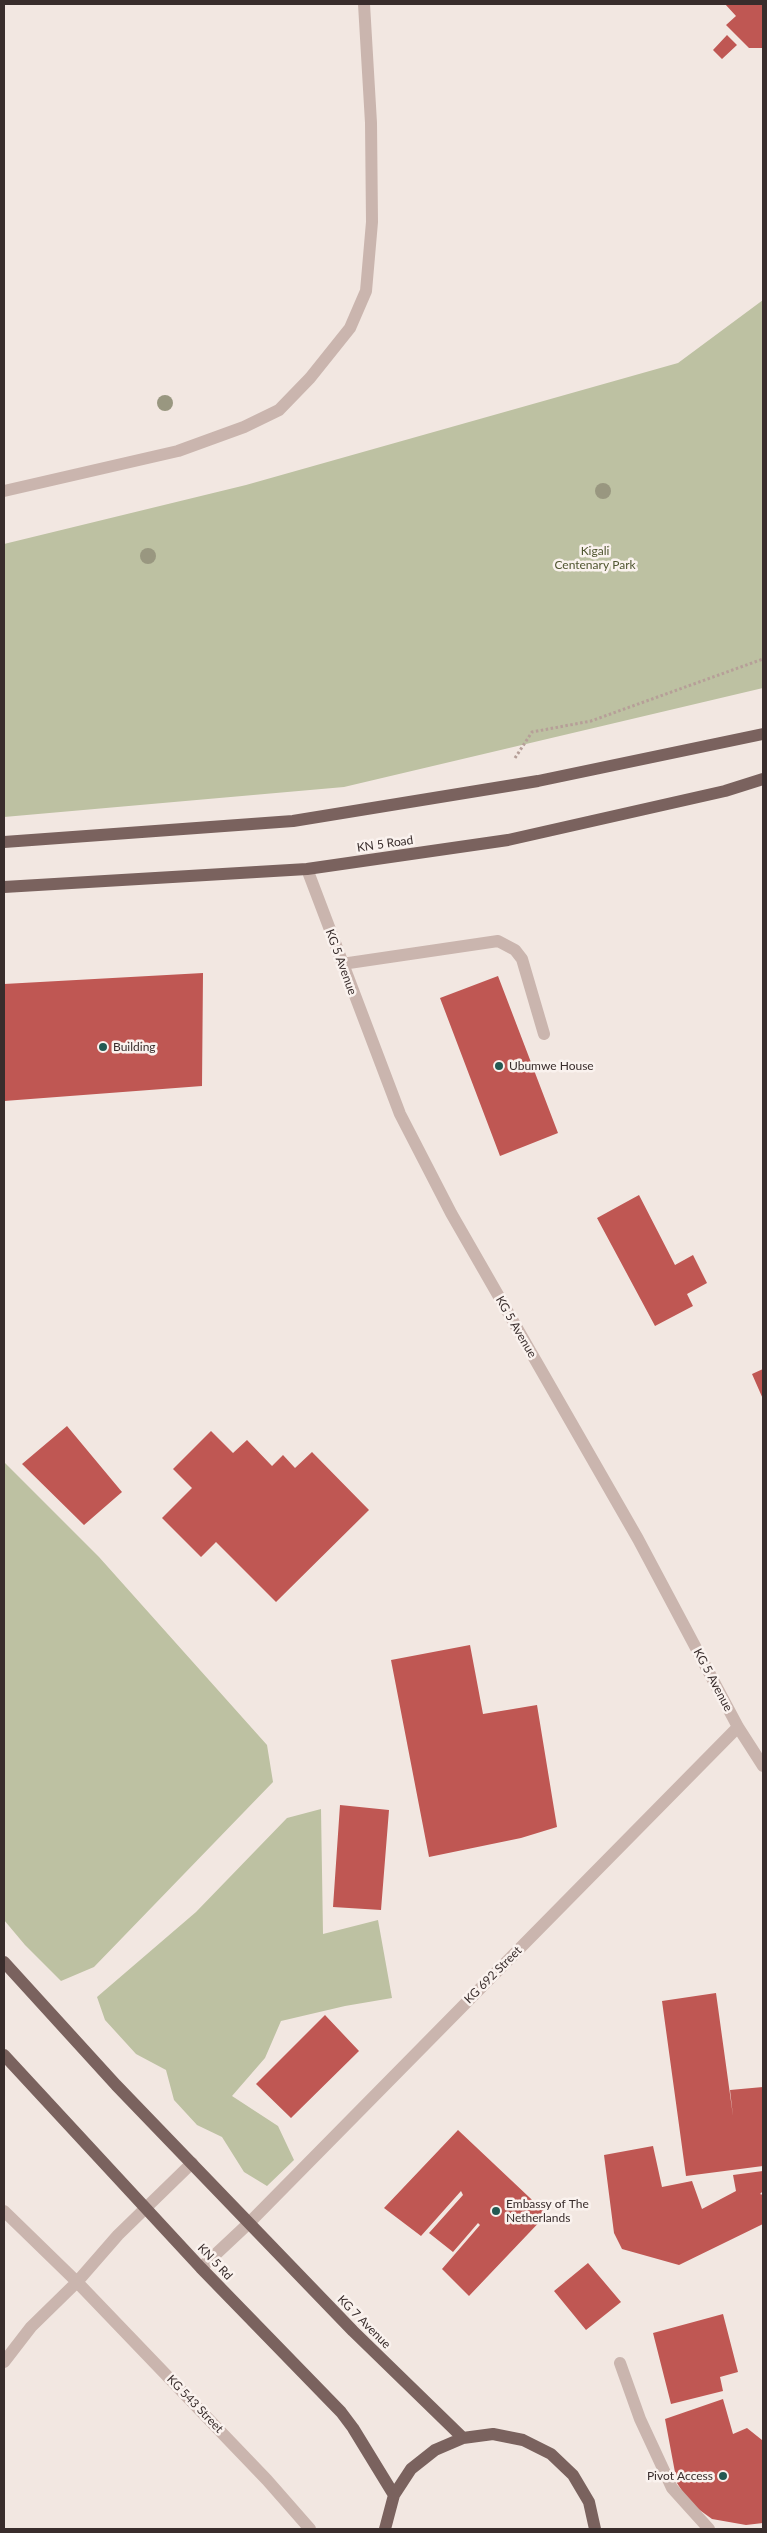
<!DOCTYPE html>
<html>
<head>
<meta charset="utf-8">
<style>
  body { margin:0 }
  #map { position:relative; width:767px; height:2533px; overflow:hidden; background:#f2e7e1; font-family:Lato,sans-serif }
  canvas { display:block }
  .frame { position:absolute; inset:0; border:5px solid #392d2c; pointer-events:none }
</style>
</head>
<body>
<div id="map">
<canvas width="767" height="2533"></canvas>
<div class="frame"></div>
</div>
<script>
const c = document.querySelector('canvas').getContext('2d');
c.lineJoin = 'round';
function paint(path, color) {
  c.fillStyle = color;
  c.fill(path, 'evenodd');
}
function poly(rows) {
  const path = new Path2D();
  for (const r of rows) {
    path.moveTo(r[0], r[1]);
    for (let i = 2; i < r.length; i += 2) path.lineTo(r[i], r[i + 1]);
  }
  return path;
}
function strokePath(path, color, width, dash) {
  c.strokeStyle = color;
  c.lineWidth = width;
  c.lineCap = dash ? 'butt' : 'round';
  c.setLineDash(dash || []);
  c.stroke(path);
}
function drawText(font, color, halo, rows, align = 'center') {
  c.font = font + ' Lato,sans-serif';
  c.lineWidth = 5;
  c.setLineDash([]);
  c.textBaseline = 'middle';
  c.strokeStyle = halo;
  c.fillStyle = color;
  for (const [text, x, y, turn = 0] of rows) {
    c.save();
    c.translate(x, y);
    c.rotate((+turn || 0) * Math.PI / 180);
    c.textAlign = isNaN(turn) ? turn : align;
    if (halo) c.strokeText(text, 0, 0);
    c.fillText(text, 0, 0);
    c.restore();
  }
}
const green = poly([
  [763,300,763,688,344,787,4,817,4,544,246,485,678,363],
  [5,1463,99,1557,267,1745,273,1782,94,1967,61,1981,25,1945,4,1920],
  [321,1809,323,1934,378,1920,392,1998,345,2006,281,2021,265,2058,232,2096,278,2126,294,2160,267,2186,244,2172,222,2137,197,2125,174,2100,166,2070,136,2054,105,2020,97,1997,196,1912,287,1818]
]);
const building = poly([
  [725,4,763,4,763,48,749,48,726,25,736,16],
  [727,35,737,45,722,59,713,50],
  [203,973,202,1086,4,1101,4,984],
  [498,976,558,1133,500,1156,440,998],
  [639,1195,675,1265,693,1255,707,1283,687,1294,693,1306,655,1326,597,1218],
  [763,1369,763,1399,752,1374],
  [67,1426,122,1492,84,1525,22,1464],
  [211,1431,233,1453,247,1440,272,1466,283,1455,295,1468,312,1452,369,1510,276,1602,216,1542,201,1557,162,1518,192,1488,173,1469],
  [470,1645,483,1714,537,1705,557,1827,521,1838,429,1857,391,1660],
  [340,1805,389,1810,381,1910,333,1907],
  [716,1993,733,2116,730,2090,763,2087,763,2166,686,2176,662,2001],
  [325,2015,359,2051,291,2118,256,2084],
  [458,2130,547,2214,469,2296,442,2269,480,2225,478,2223,453,2252,429,2233,463,2195,461,2191,421,2236,384,2208],
  [653,2146,662,2187,692,2181,702,2209,736,2191,733,2175,763,2171,763,2191,760,2194,763,2195,763,2224,679,2265,622,2249,614,2233,604,2155],
  [588,2263,621,2302,586,2330,554,2291],
  [723,2314,738,2372,720,2377,723,2391,671,2404,653,2333],
  [723,2399,733,2434,747,2428,762,2440,763,2523,746,2525,712,2519,690,2503,677,2483,665,2419]
]);
const path = poly([
  [515,758,532,732,591,721,763,659]
]);
const lane = poly([
  [4,491,178,451,244,427,279,410,310,378,350,328,366,291,372,222,371,123,364,4],
  [342,964,498,941,515,950,522,959,544,1034],
  [620,2363,640,2419,672,2488,709,2529]
]);
const street = poly([
  [307,869,400,1114,451,1213,638,1539,738,1727,763,1766],
  [4,2211,77,2282,267,2480,310,2529],
  [201,2268,249,2223,738,1727],
  [4,2362,31,2327,77,2282,118,2235,192,2163]
]);
const primary = poly([
  [4,842,293,821,538,781,763,734],
  [4,887,307,869,508,840,725,791,763,779],
  [4,1962,116,2085,353,2331,463,2438],
  [4,2055,201,2268,341,2412,353,2428,394,2495],
  [385,2529,394,2495,411,2469,435,2450,463,2438,493,2434,523,2440,551,2454,573,2475,589,2502,595,2529]
]);
const trees = [
  [165,403],
  [603,491],
  [148,556]
];
const markers = [
  [103,1047,5,"#235952"],
  [499,1066,5,"#235952"],
  [496,2211,5,"#235952"],
  [723,2476,5,"#235952"]
];
const parkNames = [
  ["Kigali",595,551],
  ["Centenary Park",595,565]
];
const streetNames = [
  ["KN 5 Road",385,844,-8],
  ["KG 5 Avenue",341,962,70],
  ["KG 5 Avenue",516,1327,60],
  ["KG 5 Avenue",713,1680,62],
  ["KG 692 Street",493,1975,-45],
  ["KN 5 Rd",215,2262,47],
  ["KG 7 Avenue",364,2322,45],
  ["KG 543 Street",195,2404,46]
];
const poiNames = [
  ["Building",113,1047],
  ["Ubumwe House",509,1066],
  ["Embassy of The",506,2204],
  ["Netherlands",506,2218],
  ["Pivot Access",713,2476,"right"]
];
paint(green, '#bdc1a2');
paint(building, '#bf5753');
strokePath(path, '#b69f98', 3, [2.5, 2.5]);
strokePath(lane, '#cab5ae', 12);
strokePath(street, '#cab5ae', 12);
strokePath(primary, '#7a625e', 12);
c.fillStyle = '#999780';
for (const [x, y] of trees) {
  c.beginPath();
  c.arc(x, y, 8, 0, 2 * Math.PI);
  c.fill();
}
for (const [x, y, r, color] of markers) {
  const dot = new Path2D();
  dot.arc(x, y, r, 0, 2 * Math.PI);
  c.fillStyle = color;
  c.fill(dot);
  strokePath(dot, '#faf2ee', 2);
}
drawText('12px', '#505631', '#faf2ee', parkNames);
drawText('12px', '#392d2c', '#faf2ee', streetNames);
drawText('12px', '#392d2c', '#faf2ee', poiNames, 'left');
</script>
</body>
</html>
